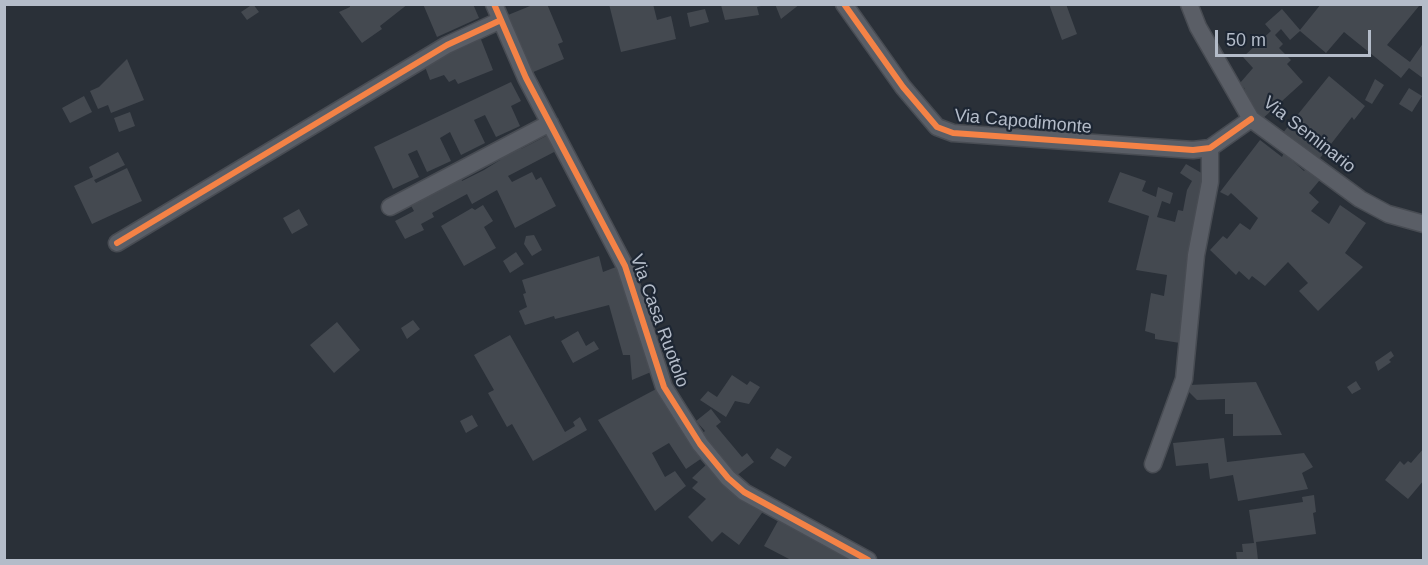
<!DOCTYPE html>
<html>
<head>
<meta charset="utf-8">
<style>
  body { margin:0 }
  #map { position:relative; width:1428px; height:565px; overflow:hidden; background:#2a3038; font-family:Arial,sans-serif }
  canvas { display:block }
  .frame { position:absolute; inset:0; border:6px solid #b4bcc9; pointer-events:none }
  .scale { position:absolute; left:1215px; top:30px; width:156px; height:27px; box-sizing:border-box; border:3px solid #b4bcc9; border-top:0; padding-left:8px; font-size:18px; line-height:21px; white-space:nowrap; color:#b4bcc9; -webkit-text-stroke:4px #1d2633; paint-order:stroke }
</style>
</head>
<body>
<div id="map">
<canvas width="1428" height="565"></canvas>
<div class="frame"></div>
<div class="scale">50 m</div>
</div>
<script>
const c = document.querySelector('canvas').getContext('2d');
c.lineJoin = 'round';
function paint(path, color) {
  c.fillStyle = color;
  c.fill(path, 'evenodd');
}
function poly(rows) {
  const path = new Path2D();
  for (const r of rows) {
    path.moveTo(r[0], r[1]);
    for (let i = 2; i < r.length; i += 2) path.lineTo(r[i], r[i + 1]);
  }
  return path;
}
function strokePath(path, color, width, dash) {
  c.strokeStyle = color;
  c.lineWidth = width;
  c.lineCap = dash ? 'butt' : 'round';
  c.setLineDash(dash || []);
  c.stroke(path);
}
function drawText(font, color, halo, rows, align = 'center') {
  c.font = font + ' Arial,sans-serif';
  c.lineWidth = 4.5;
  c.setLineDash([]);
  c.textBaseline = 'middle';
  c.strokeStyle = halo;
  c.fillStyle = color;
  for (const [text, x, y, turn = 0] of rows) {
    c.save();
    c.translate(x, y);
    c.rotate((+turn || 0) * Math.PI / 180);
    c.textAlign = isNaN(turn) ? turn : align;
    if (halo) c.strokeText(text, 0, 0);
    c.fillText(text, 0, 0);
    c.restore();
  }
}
const building = poly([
  [253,4,259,12,247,20,241,12],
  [350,4,408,4,380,26,382,29,362,43,339,12,350,7],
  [423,4,473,4,479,18,437,37],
  [535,4,547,4,563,42,558,44,564,59,531,73,508,15],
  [609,4,653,4,657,20,671,16,676,39,621,52],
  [775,4,800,4,781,19],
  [1049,4,1066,4,1077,34,1062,40],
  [1321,4,1417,4,1419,6,1387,45,1410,62,1424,42,1424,79,1409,68,1401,78,1344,32,1326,53,1300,31,1290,40,1281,29,1275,35,1283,44,1279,48,1291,60,1287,64,1303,82,1261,120,1245,102,1245,89,1240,83,1253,68,1243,57,1271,31,1265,24,1282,9,1300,30],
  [721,5,765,5,757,7,759,15,725,20],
  [705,9,709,22,690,27,687,13],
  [480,37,493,70,458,84,455,79,449,82,444,75,430,80,424,64],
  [127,59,144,100,111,113,108,105,98,109,90,91,99,87],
  [1329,76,1365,106,1354,120,1352,117,1317,162,1282,134],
  [1375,79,1384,85,1372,104,1365,100],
  [511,82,521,101,511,106,520,126,496,137,485,115,474,120,485,143,461,155,450,132,440,138,451,161,427,172,417,150,408,154,419,177,393,189,374,147],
  [1409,88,1422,96,1412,112,1399,104],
  [84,96,92,112,70,123,62,108],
  [130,112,135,126,119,132,114,118],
  [548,135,556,151,508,176,512,182,532,172,536,180,541,177,556,206,515,228,497,190,472,204,467,194,432,213,434,217,421,224,424,230,405,239,395,221,414,211,410,204,461,178,462,181,484,170,500,160,498,157,519,146,521,149],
  [1260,140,1282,157,1284,153,1304,171,1309,165,1324,175,1309,193,1319,202,1311,211,1329,224,1340,205,1366,223,1345,253,1363,267,1318,311,1299,291,1308,283,1288,262,1265,286,1252,276,1249,280,1239,271,1236,275,1210,250,1223,236,1227,239,1240,223,1250,230,1258,218,1231,193,1228,196,1220,192],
  [118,152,125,165,94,180,96,183,127,168,142,201,92,224,74,186,93,177,89,167],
  [1186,164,1205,175,1180,343,1155,339,1155,334,1145,331,1151,293,1164,296,1167,275,1136,270,1149,216,1108,202,1120,172,1146,181,1142,191,1156,197,1158,187,1173,193,1170,204,1162,201,1157,217,1175,222,1178,210,1183,211,1187,190,1192,181,1180,173],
  [483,205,493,221,484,227,496,248,464,266,441,226,472,208,475,210],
  [299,209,308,225,292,234,283,218],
  [534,235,542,250,532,256,524,244,526,236],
  [516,252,524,264,510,273,503,261],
  [599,256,603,272,621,265,651,372,632,380,630,355,623,355,609,305,555,319,554,316,525,325,519,311,527,307,523,294,526,293,522,280],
  [413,320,420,329,407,339,401,328],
  [337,322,360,350,334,373,310,345],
  [578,331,586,346,594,341,599,349,573,363,561,341],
  [510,335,565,432,575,426,573,422,580,417,587,430,533,461,512,424,507,427,488,393,494,390,474,355],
  [1391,351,1394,356,1389,360,1391,362,1378,371,1375,362],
  [732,375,747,385,750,381,760,387,749,404,735,401,726,417,700,400,708,391,717,397],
  [1356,381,1361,389,1352,394,1347,387],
  [1256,382,1282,435,1233,436,1233,414,1225,414,1225,399,1197,400,1189,392,1189,385],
  [658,388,705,456,686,469,669,443,652,453,665,477,675,471,686,486,655,511,598,420],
  [711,409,721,422,716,426,742,457,747,453,754,462,735,477,700,435,705,431,696,421],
  [472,415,478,426,466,433,460,421],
  [1224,438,1227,462,1304,453,1313,467,1302,473,1308,489,1238,501,1233,475,1210,479,1208,463,1176,466,1173,443],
  [777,448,792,457,785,467,770,458],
  [1424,448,1424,480,1408,499,1385,480,1400,461,1404,465,1408,461,1411,463],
  [708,463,764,510,739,545,722,532,712,542,688,517,706,499,692,488,698,482,692,478],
  [1314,495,1316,512,1313,513,1316,534,1256,542,1258,560,1237,560,1236,552,1243,552,1242,544,1254,543,1249,510,1303,502,1302,497],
  [779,519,857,560,791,560,764,546]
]);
const minor = poly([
  [494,4,526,78,625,266,664,387,700,444,728,478,744,492,868,560],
  [844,4,903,87,937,127,953,133,1193,150,1210,148,1251,119],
  [1189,4,1198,27,1251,119,1360,199,1388,214,1424,224],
  [390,207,550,123],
  [117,243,447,45,501,20],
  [1153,464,1184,379,1196,255,1210,182,1210,148]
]);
const cycleway = poly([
  [494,4,526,78,625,266,664,387,700,444,728,478,744,492,868,560],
  [844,4,903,87,937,127,953,133,1193,150,1210,148,1251,119],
  [117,243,447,45,501,20]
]);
const streetNames = [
  ["Via Capodimonte",1023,122,5],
  ["Via Seminario",1309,135,38],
  ["Via Casa Ruotolo",659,321,70]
];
paint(building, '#444950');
strokePath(minor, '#484c53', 19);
strokePath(minor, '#5a5e66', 16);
strokePath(cycleway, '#f48246', 6);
drawText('18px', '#b4bcc9', '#1d2633', streetNames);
</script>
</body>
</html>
